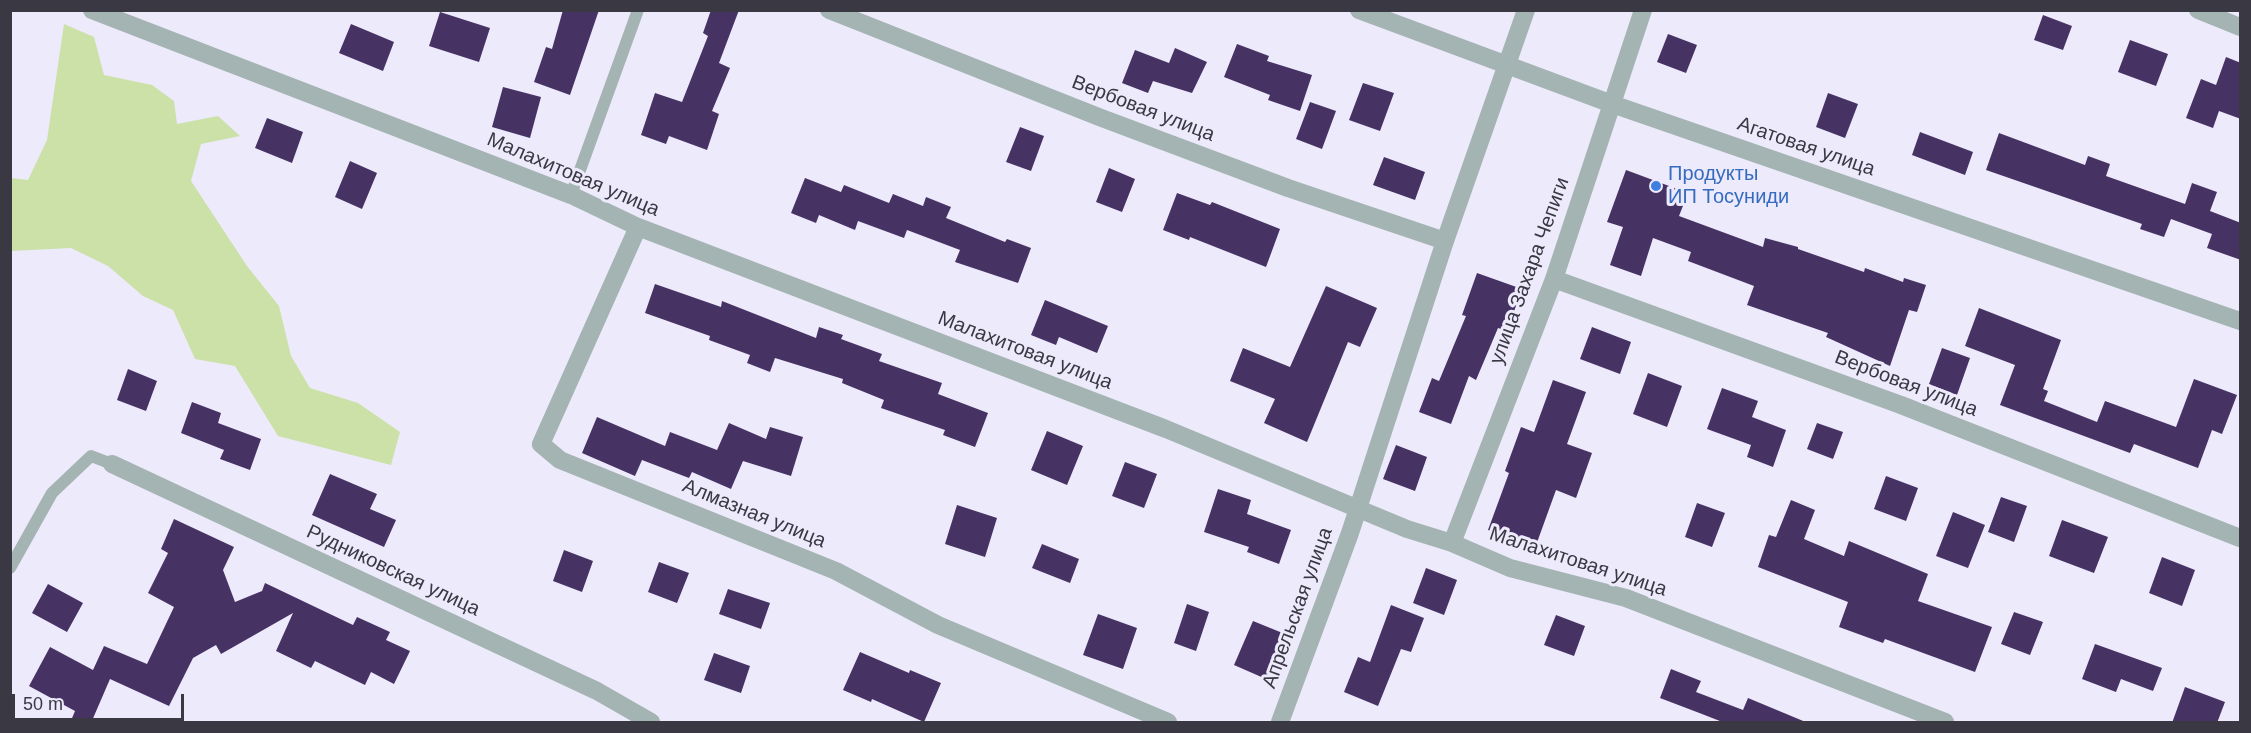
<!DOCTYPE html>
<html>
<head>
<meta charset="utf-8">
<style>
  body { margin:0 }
  #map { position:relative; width:2251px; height:733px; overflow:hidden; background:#edeafc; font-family:Arial,sans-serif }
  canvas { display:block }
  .frame { position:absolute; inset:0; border:12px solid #3a3843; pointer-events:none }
  .scale { position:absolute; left:12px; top:694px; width:172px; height:27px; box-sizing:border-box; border:3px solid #3a3843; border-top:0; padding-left:8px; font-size:18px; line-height:21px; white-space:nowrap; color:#3a3843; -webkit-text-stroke:4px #edeafc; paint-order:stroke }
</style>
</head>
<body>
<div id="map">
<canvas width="2251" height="733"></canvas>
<div class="frame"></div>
<div class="scale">50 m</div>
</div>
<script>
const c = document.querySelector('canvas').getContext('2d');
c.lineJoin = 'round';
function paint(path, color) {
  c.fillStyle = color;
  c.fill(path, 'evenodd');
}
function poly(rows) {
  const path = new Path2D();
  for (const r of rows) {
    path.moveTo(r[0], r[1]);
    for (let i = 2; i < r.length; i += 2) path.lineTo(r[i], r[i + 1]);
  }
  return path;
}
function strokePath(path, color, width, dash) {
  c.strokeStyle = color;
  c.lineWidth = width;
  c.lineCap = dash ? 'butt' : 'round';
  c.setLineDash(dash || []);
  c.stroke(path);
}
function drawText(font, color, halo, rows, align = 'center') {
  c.font = font + ' Arial,sans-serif';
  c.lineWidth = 6;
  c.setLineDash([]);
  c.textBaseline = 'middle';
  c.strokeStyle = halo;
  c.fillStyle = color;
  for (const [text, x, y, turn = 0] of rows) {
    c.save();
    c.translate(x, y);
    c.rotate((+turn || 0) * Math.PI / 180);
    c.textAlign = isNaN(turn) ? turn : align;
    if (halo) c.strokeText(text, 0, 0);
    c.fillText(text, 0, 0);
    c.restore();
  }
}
const green = poly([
  [64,24,94,37,104,75,152,85,174,101,177,124,218,116,240,136,201,144,191,181,247,266,279,306,291,356,310,388,358,403,400,432,391,465,278,436,235,366,195,359,173,310,143,296,108,266,71,248,11,251,11,178,28,180,47,140]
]);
const building = poly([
  [563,10,599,10,570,95,534,82,546,47,552,49],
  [711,10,739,10,719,63,730,68,712,111,719,114,707,150,669,136,666,144,641,135,655,93,682,102,708,36,703,33],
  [440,12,490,28,479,62,429,46],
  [2043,15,2072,26,2063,50,2034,40],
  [351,24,394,42,383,71,339,53],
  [1668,34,1697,45,1686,73,1657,62],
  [2130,40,2168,54,2156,86,2118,72],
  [1237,44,1269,56,1267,61,1312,75,1300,111,1268,100,1270,95,1224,77],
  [1175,48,1207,62,1192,93,1153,81,1148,93,1122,83,1135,50,1169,63],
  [2226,57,2241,63,2241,119,2219,111,2213,128,2186,118,2201,79,2216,85],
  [1363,83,1394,93,1380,131,1349,120],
  [503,87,541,97,530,138,492,127],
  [1828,93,1858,104,1845,138,1816,127],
  [1310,102,1336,111,1322,149,1296,139],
  [267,118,303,132,292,163,255,148],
  [1020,127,1044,136,1031,171,1006,162],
  [1920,132,1973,152,1965,175,1912,155],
  [1999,133,2085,165,2088,156,2110,164,2106,176,2185,204,2192,183,2217,192,2210,211,2241,223,2241,260,2207,248,2212,234,2171,219,2164,237,2140,229,2142,224,1986,170],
  [1384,157,1425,172,1415,200,1373,185],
  [350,161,377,173,362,209,335,197],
  [1109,168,1135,179,1122,212,1096,202],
  [1626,170,1688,193,1679,216,1763,247,1765,238,1798,247,1798,249,1864,272,1865,268,1903,282,1904,278,1926,285,1917,312,1909,310,1890,366,1826,337,1828,333,1747,305,1754,286,1688,261,1691,252,1653,238,1641,276,1610,265,1623,227,1607,222],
  [805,178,841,192,844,185,889,203,893,194,923,206,926,197,951,207,946,218,1005,242,1007,239,1031,248,1018,283,955,262,960,250,907,230,904,238,858,221,855,230,819,215,816,223,791,213],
  [1177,193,1210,205,1212,202,1280,229,1266,267,1190,237,1189,240,1163,230],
  [1477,273,1522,289,1507,331,1498,328,1476,380,1469,376,1451,424,1419,412,1432,378,1439,381,1466,316,1462,315],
  [655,284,721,307,722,301,816,338,819,327,843,335,841,339,882,354,879,361,942,383,938,394,988,413,975,447,943,435,945,430,881,408,884,400,842,383,843,379,775,358,770,372,747,363,750,355,709,340,710,336,645,313],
  [1326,286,1377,308,1360,347,1348,342,1307,442,1264,423,1275,399,1230,381,1243,348,1290,367],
  [1045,300,1108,326,1097,353,1059,337,1056,345,1031,335],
  [1979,308,2061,340,2043,389,2048,391,2044,401,2097,422,2105,401,2176,427,2194,379,2237,395,2222,434,2212,430,2198,468,2134,444,2130,453,2000,405,2015,365,1965,346],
  [1592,327,1631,342,1620,374,1580,359],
  [1942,348,1970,358,1957,395,1929,384],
  [128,369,157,381,146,411,117,400],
  [1648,373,1682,386,1667,427,1633,414],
  [1553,380,1586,392,1567,444,1592,453,1576,498,1556,490,1535,548,1488,530,1509,473,1505,471,1521,427,1534,432],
  [1722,388,1758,401,1752,417,1786,430,1773,467,1747,457,1751,445,1707,429],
  [192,402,221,413,218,423,261,439,250,470,220,459,224,450,181,433],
  [597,417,665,446,670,432,717,450,729,423,766,439,770,427,803,437,791,476,743,461,731,489,692,472,689,478,642,460,635,476,582,453],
  [1817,423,1843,432,1833,459,1807,449],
  [1047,431,1083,446,1067,485,1031,470],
  [1396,445,1427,457,1415,491,1383,479],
  [1125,462,1157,474,1144,508,1112,496],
  [330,474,377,494,370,509,396,520,384,547,312,515],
  [1886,476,1918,488,1906,521,1874,509],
  [1218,489,1251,500,1247,514,1291,530,1279,564,1247,552,1249,547,1204,532],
  [2001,497,2027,506,2014,542,1988,532],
  [1791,500,1815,510,1804,539,1844,556,1849,541,1928,574,1918,601,1992,627,1975,672,1885,639,1883,643,1839,627,1848,602,1758,567,1769,535,1776,537],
  [1697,503,1725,513,1712,547,1685,537],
  [957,505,997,518,985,557,945,544],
  [1953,512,1985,525,1968,568,1936,556],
  [174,519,234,547,223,570,235,602,262,591,265,583,353,625,357,617,390,632,386,640,410,651,394,684,371,672,365,685,315,661,311,668,276,651,293,613,221,654,216,645,193,658,169,706,110,679,91,723,70,723,75,711,29,686,50,647,93,670,104,646,147,664,174,607,148,593,168,553,161,549],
  [2062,520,2108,537,2094,573,2049,556],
  [1042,544,1079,559,1070,583,1032,568],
  [564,550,593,561,582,592,553,581],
  [2162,557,2195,570,2182,606,2149,593],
  [659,562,689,573,677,603,648,592],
  [1426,568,1457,580,1444,615,1413,603],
  [48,584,83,603,67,632,32,613],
  [728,589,770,603,761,629,719,614],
  [1187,604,1209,612,1196,651,1174,643],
  [1391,605,1424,618,1411,652,1401,649,1378,706,1344,692,1358,657,1370,662],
  [2014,612,2043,622,2030,655,2001,644],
  [1098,614,1137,628,1123,669,1083,655],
  [1556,615,1585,626,1574,656,1544,645],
  [1253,621,1285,634,1266,679,1234,665],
  [2095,644,2162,668,2153,691,2121,679,2116,692,2082,679],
  [860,652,909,673,910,670,941,683,924,722,872,699,871,702,843,690],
  [714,653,750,666,741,693,704,680],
  [1671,669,1701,681,1696,692,1743,710,1748,698,1808,723,1725,723,1702,714,1660,698],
  [2185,687,2225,702,2217,723,2172,723]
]);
const service = poly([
  [571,195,638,10],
  [10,568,52,493,91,456,112,464]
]);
const minor = poly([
  [92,10,571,195,638,227,1166,429,1407,529,1452,543,1510,568,1626,598,1945,722],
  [829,10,1099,117,1288,188,1445,241],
  [1359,10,1612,104,2240,321],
  [2198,10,2240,27],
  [638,227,541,444,560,460,836,571,938,625,1168,722],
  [1554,279,1901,405,2240,538],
  [112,464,597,691,651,722],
  [1452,543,1554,279,1643,10],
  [1280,722,1350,533,1445,241,1526,10]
]);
const markers = [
  [1656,186,6,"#3f7fe0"]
];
const streetNames = [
  ["Вербовая улица",1143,109,21],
  ["Агатовая улица",1806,147,19],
  ["Малахитовая улица",573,175,23],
  ["улица Захара Чепиги",1530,271,-70],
  ["Малахитовая улица",1025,351,21],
  ["Вербовая улица",1906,384,21],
  ["Алмазная улица",754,514,22],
  ["Малахитовая улица",1578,562,18],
  ["Рудниковская улица",393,571,25],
  ["Апрельская улица",1298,608,-70]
];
const shopNames = [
  ["Продукты",1668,174],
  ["ИП Тосуниди",1668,197]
];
paint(green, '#cbe1a7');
paint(building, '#473264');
strokePath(service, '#a4b4b3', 12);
strokePath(minor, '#a4b4b3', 18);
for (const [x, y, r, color] of markers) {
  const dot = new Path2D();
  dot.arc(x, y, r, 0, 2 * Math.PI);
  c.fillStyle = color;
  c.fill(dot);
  strokePath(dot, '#edeafc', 2);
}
drawText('20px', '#3a3843', '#edeafc', streetNames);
drawText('20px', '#366cbe', '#edeafc', shopNames, 'left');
</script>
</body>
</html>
